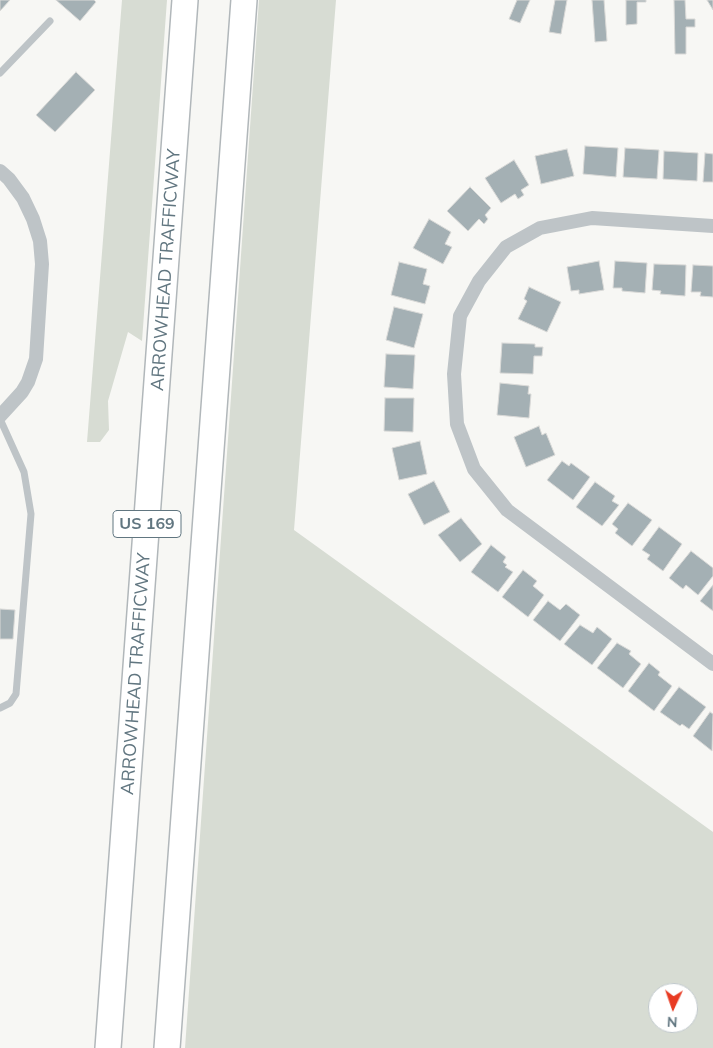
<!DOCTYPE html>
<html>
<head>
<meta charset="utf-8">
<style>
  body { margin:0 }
  #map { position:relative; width:713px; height:1048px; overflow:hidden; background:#f7f7f4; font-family:Mulish,sans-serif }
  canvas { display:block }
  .north { position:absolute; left:648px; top:983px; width:50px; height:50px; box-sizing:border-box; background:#fff; border:1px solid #c0c8cc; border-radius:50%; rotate:183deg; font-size:14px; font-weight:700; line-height:20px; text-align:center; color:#617680 }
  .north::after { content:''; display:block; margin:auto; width:18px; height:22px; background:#e83b23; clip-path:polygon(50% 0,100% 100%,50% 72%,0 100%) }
</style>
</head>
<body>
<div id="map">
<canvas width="713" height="1048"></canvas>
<div class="north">N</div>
</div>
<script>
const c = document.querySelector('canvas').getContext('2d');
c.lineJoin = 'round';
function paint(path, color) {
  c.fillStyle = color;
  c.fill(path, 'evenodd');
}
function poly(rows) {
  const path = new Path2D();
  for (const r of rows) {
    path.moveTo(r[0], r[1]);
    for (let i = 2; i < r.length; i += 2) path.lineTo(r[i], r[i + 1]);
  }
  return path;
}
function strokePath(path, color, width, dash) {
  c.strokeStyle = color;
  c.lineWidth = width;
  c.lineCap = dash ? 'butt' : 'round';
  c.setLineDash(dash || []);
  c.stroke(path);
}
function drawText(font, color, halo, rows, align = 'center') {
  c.font = font + ' Mulish,sans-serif';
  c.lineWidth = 5;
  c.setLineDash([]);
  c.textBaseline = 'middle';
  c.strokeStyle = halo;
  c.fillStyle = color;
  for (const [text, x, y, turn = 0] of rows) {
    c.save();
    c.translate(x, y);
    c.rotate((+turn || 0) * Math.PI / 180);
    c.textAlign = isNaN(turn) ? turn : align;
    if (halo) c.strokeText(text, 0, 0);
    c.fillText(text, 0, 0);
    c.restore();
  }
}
const green = poly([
  [122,0,167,0,142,341,128,332,108,401,109,430,100,442,87,442],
  [259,0,336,0,294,530,713,832,713,1048,185,1048],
  [658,993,688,993,688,1023,658,1023]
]);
const building = poly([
  [0,0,10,0,0,11,0,0],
  [56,0,94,0,96,2,80,21,56,0],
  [517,0,530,0,520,23,509,19,517,0],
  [555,0,567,0,561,34,549,32,555,0],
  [592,0,604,0,607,41,595,42,592,0],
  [626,0,646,0,646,2,637,2,637,24,626,25,626,0],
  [674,0,685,0,686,19,695,19,695,27,686,27,686,54,675,54,674,0],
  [707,0,713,0,713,10,707,0],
  [76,72,95,90,55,132,36,115,76,72],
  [585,146,618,148,616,177,583,174,585,146],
  [625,148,659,150,657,179,623,177,625,148],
  [567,149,574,176,541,184,535,156,567,149],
  [664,151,698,153,697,181,663,179,664,151],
  [705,153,713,154,713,182,703,182,705,153],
  [514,160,529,185,521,190,524,195,518,199,515,194,501,203,485,178,514,160],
  [470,187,491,208,485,215,488,219,484,224,479,219,468,231,447,211,470,187],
  [429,219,451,232,445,244,452,247,443,264,413,248,429,219],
  [599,261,604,290,579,294,579,290,571,291,567,267,599,261],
  [615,261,647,263,645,293,622,291,622,288,613,288,615,261],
  [399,262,427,269,423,284,430,286,425,304,391,295,399,262],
  [654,264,686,265,685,296,660,294,661,291,652,290,654,264],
  [693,265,713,266,713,297,700,296,701,292,691,292,693,265],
  [529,287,561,302,547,332,518,319,527,301,524,299,529,287],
  [394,307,423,314,414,348,386,340,394,307],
  [502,343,535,344,535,347,543,347,542,356,534,356,533,374,500,373,502,343],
  [386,354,415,355,413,389,384,387,386,354],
  [500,383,529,386,528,394,531,394,529,418,497,415,500,383],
  [385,398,414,398,413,432,384,431,385,398],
  [539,426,542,435,546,433,555,455,526,467,514,437,539,426],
  [420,441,427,474,399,480,392,448,420,441],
  [562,461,569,466,571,463,590,477,573,500,547,480,562,461],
  [434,481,450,512,424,525,408,494,434,481],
  [595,482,615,496,612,501,619,505,602,526,576,507,595,482],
  [628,503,652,520,632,546,615,533,618,529,612,524,628,503],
  [461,518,482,544,460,562,438,535,461,518],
  [659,527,682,544,663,571,647,559,650,555,642,550,659,527],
  [491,545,506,557,503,562,507,565,505,567,513,572,498,592,471,572,491,545],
  [691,551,713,568,713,576,698,595,686,585,683,589,669,578,691,551],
  [523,570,537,581,533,586,544,595,528,617,502,597,523,570],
  [713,585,713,611,700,601,713,585],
  [548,601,560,610,566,604,580,615,560,641,533,620,548,601],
  [0,609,15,610,13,639,0,639,0,609],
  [580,625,593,633,597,627,612,639,592,665,564,644,580,625],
  [617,643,631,651,629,654,641,664,623,688,597,668,617,643],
  [649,663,660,672,658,675,672,686,654,711,628,691,649,663],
  [679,687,706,707,689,729,682,724,680,726,660,712,679,687],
  [710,712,713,714,712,751,693,736,710,712]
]);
const lane = poly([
  [0,73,50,21],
  [0,419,24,472,31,514,16,694,10,703,0,708]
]);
const street = poly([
  [0,171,9,179,23,198,33,219,40,241,42,264,36,359,28,382,22,392,0,416],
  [713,226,592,218,540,228,506,247,479,281,460,316,454,374,457,424,474,469,507,510,713,664]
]);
const highway = poly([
  [108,1048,185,0],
  [167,1048,244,0]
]);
const shields = [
  [147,524,68]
];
const shieldNames = [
  ["US 169",147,524]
];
const streetNames = [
  ["ARROWHEAD TRAFFICWAY",166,270,-86],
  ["ARROWHEAD TRAFFICWAY",136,674,-86]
];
paint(green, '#d7dcd3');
paint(building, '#a4b0b4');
strokePath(building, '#d9d9d7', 1);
strokePath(highway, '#b1b7ba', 28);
strokePath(lane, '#bec4c7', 7);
strokePath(street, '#bec4c7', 14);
strokePath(highway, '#fff', 25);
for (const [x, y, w] of shields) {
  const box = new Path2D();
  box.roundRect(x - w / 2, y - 13.5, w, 27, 4);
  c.fillStyle = '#fff';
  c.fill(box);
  strokePath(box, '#617680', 1);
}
drawText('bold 16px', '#617680', null, shieldNames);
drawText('18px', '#617680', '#fff', streetNames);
</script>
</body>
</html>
